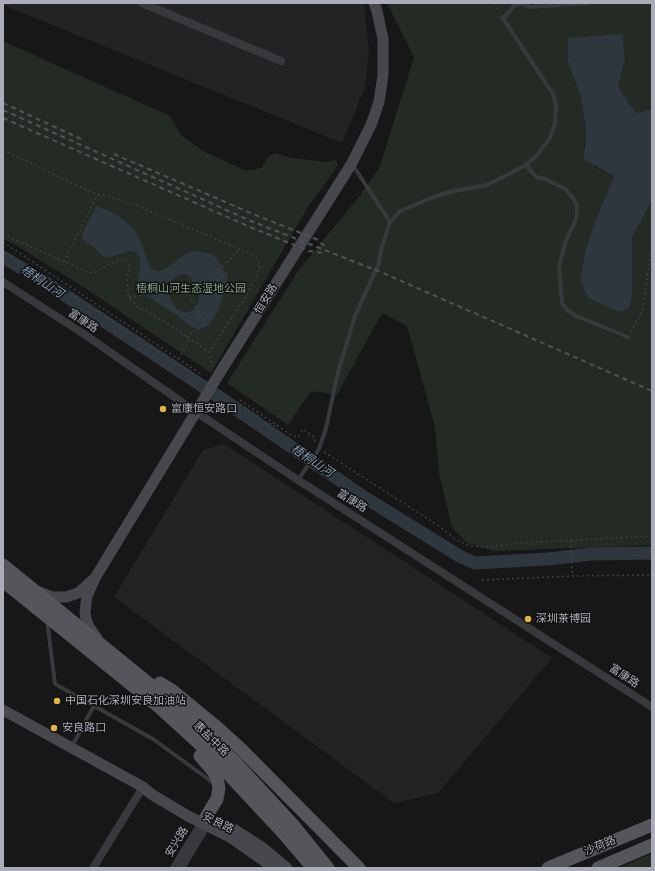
<!DOCTYPE html>
<html>
<head>
<meta charset="utf-8">
<style>
  body { margin:0 }
  #map { position:relative; width:655px; height:871px; overflow:hidden; background:#171718; font-family:"PT Sans",sans-serif }
  canvas { display:block }
  .frame { position:absolute; inset:0; border:4px solid #aaadb7; pointer-events:none }
</style>
</head>
<body>
<div id="map">
<canvas width="655" height="871"></canvas>
<div class="frame"></div>
</div>
<script>
const c = document.querySelector('canvas').getContext('2d');
c.lineJoin = 'round';
function paint(path, color) {
  c.fillStyle = color;
  c.fill(path, 'evenodd');
}
function poly(rows) {
  const path = new Path2D();
  for (const r of rows) {
    path.moveTo(r[0], r[1]);
    for (let i = 2; i < r.length; i += 2) path.lineTo(r[i], r[i + 1]);
  }
  return path;
}
function strokePath(path, color, width, dash) {
  c.strokeStyle = color;
  c.lineWidth = width;
  c.lineCap = dash ? 'butt' : 'round';
  c.setLineDash(dash || []);
  c.stroke(path);
}
function drawText(font, color, halo, rows, align = 'center') {
  c.font = font + ' "PT Sans","Noto Sans SC",sans-serif';
  c.lineWidth = 3;
  c.setLineDash([]);
  c.textBaseline = 'middle';
  c.strokeStyle = halo;
  c.fillStyle = color;
  for (const [text, x, y, turn = 0] of rows) {
    c.save();
    c.translate(x, y);
    c.rotate((+turn || 0) * Math.PI / 180);
    c.textAlign = isNaN(turn) ? turn : align;
    if (halo) c.strokeText(text, 0, 0);
    c.fillText(text, 0, 0);
    c.restore();
  }
}
const built = poly([
  [3,3,364,3,369,50,365,88,342,143,3,5],
  [224,444,552,658,438,793,394,803,114,597,203,450]
]);
const green = poly([
  [387,3,652,3,652,109,636,113,618,87,625,59,568,62,581,98,586,129,584,147,595,167,614,176,595,221,585,252,580,280,631,264,632,238,652,200,652,545,494,551,467,543,452,527,439,473,435,427,407,326,382,313,337,395,311,391,288,425,227,383,298,271,357,199,379,169,414,57],
  [3,41,170,116,181,135,203,151,244,170,254,170,262,167,268,157,275,153,292,158,326,162,335,160,338,164,335,170,308,207,211,373,88,290,16,245,3,239],
  [652,853,652,868,619,868]
]);
const water = poly([
  [622,34,625,59,618,87,636,113,652,109,652,200,632,238,632,295,629,308,619,312,588,298,580,280,585,252,595,221,614,176,584,160,586,129,581,98,568,62,568,38],
  [96,206,107,210,118,216,133,228,141,242,150,267,156,271,164,270,187,253,195,251,212,254,217,258,227,274,228,279,218,311,209,325,199,330,192,327,174,313,150,298,140,289,138,284,140,266,140,259,136,252,130,251,106,258,99,253,93,246,86,243,81,236],
  [181,274,186,274,190,277,197,288,198,294,199,301,195,309,188,312,184,313,176,308,173,303,170,297,170,283,176,276]
]);
const river = poly([
  [3,257,48,284,216,395,364,497,461,557,475,563,548,559,591,554,652,553]
]);
const path = poly([
  [495,3,499,12],
  [3,150,93,193,125,201,254,255,258,259,260,268,248,293,209,352,213,367],
  [3,234,89,273,95,272,111,263,119,260,126,260,130,267,127,278,128,293,129,297,136,306,169,324,209,352],
  [3,242,201,374],
  [3,251,204,381],
  [64,262,98,194],
  [187,289,192,284,209,282,216,273,240,249],
  [129,297,173,291,182,291],
  [631,332,642,311,652,247],
  [186,337,204,325,194,302,189,295],
  [178,359,190,340],
  [219,391,258,416,266,424,278,432],
  [240,400,291,435,298,437,303,429,315,438,315,442],
  [266,424,267,422,277,427,278,425],
  [324,452,439,526,455,539,469,546,490,547,517,543,652,536],
  [571,541,572,576],
  [482,580,572,576,652,575]
]);
const lane = poly([
  [503,19,514,6,518,4,524,4,530,7,587,3],
  [352,164,390,222],
  [526,165,536,177,545,179,565,189,573,198,577,205,577,213,576,219,565,243,559,267,562,303,567,310,576,316,628,337],
  [298,480,319,449,326,428,338,372,355,316,379,263,381,250,390,222,400,211,434,197,450,192,487,185,509,174,526,165,537,155,550,138,555,123,556,106,553,94,502,17],
  [47,620,55,684,153,739,215,784],
  [72,746,94,706]
]);
const street = poly([
  [142,3,281,61],
  [3,282,84,334,196,412,298,480,652,707],
  [93,868,143,787],
  [174,868,204,819],
  [181,868,207,825,207,820]
]);
const secondary = poly([
  [219,374,352,163,371,125,379,102,383,75,383,39,377,11,374,3],
  [95,578,196,412],
  [39,592,52,597,66,597,78,593,95,578,87,596,85,612,86,619,89,627,97,638],
  [3,710,143,787,151,794,188,816,230,837,274,868],
  [222,825,235,830,263,848,287,868]
]);
const primary = poly([
  [3,565,168,699,213,741,235,762,294,826,328,868],
  [3,581,159,707,205,749,285,835,313,868],
  [160,683,173,691,219,729,241,749,359,868],
  [200,756,213,771,217,778,219,788,217,799,206,817],
  [548,868,652,825],
  [598,868,652,845]
]);
const rail = poly([
  [3,103,81,139],
  [3,110,251,221,383,273,652,391],
  [3,118,250,227,309,251,323,253],
  [114,154,253,214,316,239,327,248]
]);
const secondaryBridge = poly([
  [196,412,219,374]
]);
const markers = [
  [163,409,4,"#e6b341"],
  [528,619,4,"#e6b341"],
  [57,701,4,"#e6b341"],
  [54,728,4,"#e6b341"]
];
const parkNames = [
  ["梧桐山河生态湿地公园",191,289]
];
const streetNames = [
  ["恒安路",266,299,-58],
  ["富康路",83,321,33],
  ["富康路",352,501,32],
  ["富康路",624,676,33],
  ["惠盐中路",211,739,44],
  ["安良路",218,823,26],
  ["安兴路",177,842,-59],
  ["沙荷路",600,846,-23]
];
const poiNames = [
  ["富康恒安路口",171,409],
  ["深圳茶博园",536,619],
  ["中国石化深圳安良加油站",65,701],
  ["安良路口",62,728]
];
const waterNames = [
  ["梧桐山河",42,282,33],
  ["梧桐山河",312,461,34]
];
paint(built, '#232325');
paint(green, '#232b24');
paint(water, '#2f373e');
strokePath(river, '#2f373e', 13);
strokePath(path, '#3e4044', 1.5, [2, 3]);
strokePath(lane, '#38393d', 4);
strokePath(street, '#38393d', 8);
strokePath(secondary, '#46484d', 11);
strokePath(primary, '#54565c', 13);
strokePath(rail, '#515358', 2, [5, 4]);
strokePath(secondaryBridge, '#46484d', 11);
for (const [x, y, r, color] of markers) {
  const dot = new Path2D();
  dot.arc(x, y, r, 0, 2 * Math.PI);
  c.fillStyle = color;
  c.fill(dot);
  strokePath(dot, '#121213', 1.5);
}
drawText('11px', '#82a185', '#121213', parkNames);
drawText('11px', '#aaadb7', '#121213', streetNames);
drawText('11px', '#aaadb7', '#121213', poiNames, 'left');
drawText('italic 12px', '#839ab0', '#121213', waterNames);
</script>
</body>
</html>
